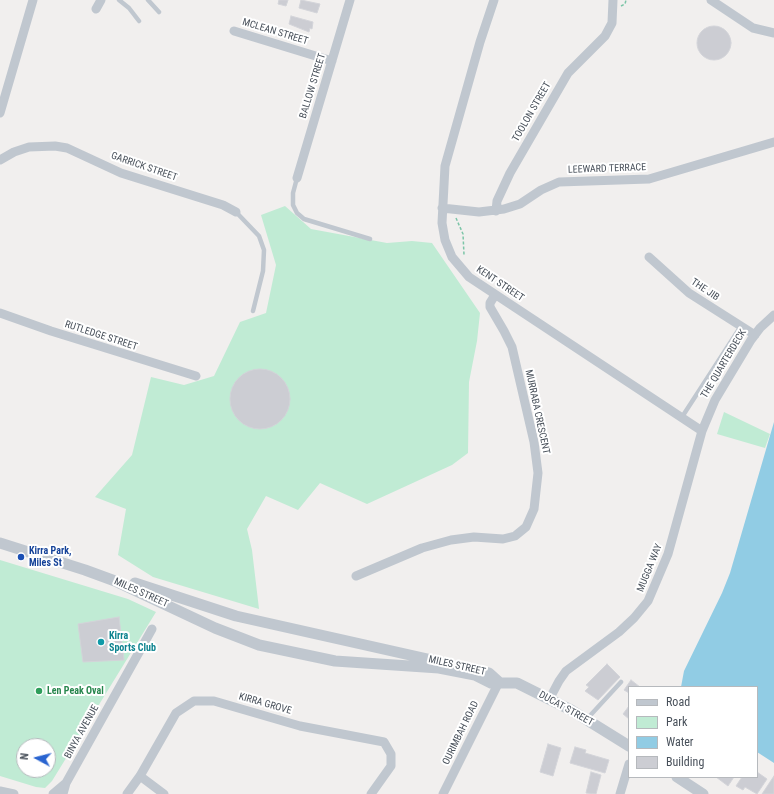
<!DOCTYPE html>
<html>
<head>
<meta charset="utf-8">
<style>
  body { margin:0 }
  #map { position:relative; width:774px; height:794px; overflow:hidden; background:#f1efee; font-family:"Roboto Condensed",sans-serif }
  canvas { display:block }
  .legend { position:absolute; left:628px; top:686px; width:130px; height:92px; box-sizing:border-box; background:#fff; border:1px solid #b6b9bd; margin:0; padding:5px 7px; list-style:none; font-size:12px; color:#48505a }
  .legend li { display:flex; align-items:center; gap:8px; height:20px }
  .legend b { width:20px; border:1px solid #b6b9bd }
  .north { position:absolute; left:16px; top:738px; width:40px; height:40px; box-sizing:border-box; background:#fff; border:1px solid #b6b9bd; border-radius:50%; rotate:277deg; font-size:11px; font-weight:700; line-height:16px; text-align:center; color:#48505a }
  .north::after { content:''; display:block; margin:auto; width:14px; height:18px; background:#2964d0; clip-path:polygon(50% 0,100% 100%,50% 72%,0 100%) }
</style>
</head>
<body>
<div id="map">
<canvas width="774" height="794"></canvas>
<ul class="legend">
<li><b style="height:5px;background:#c0c7cf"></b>Road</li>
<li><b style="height:11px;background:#c0ebd4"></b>Park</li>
<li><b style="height:11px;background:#91cce4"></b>Water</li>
<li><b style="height:11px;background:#cccdd3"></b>Building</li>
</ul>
<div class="north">N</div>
</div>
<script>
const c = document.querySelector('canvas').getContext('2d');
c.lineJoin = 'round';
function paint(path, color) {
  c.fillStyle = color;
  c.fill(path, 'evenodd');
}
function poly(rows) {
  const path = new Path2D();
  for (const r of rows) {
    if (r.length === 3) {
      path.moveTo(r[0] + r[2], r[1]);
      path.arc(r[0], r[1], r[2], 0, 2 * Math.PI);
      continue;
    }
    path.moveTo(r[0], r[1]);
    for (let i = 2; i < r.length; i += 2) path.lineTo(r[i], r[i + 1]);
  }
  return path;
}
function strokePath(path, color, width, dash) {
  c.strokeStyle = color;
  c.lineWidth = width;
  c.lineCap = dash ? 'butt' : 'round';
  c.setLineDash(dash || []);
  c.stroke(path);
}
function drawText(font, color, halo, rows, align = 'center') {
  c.font = font + ' "Roboto Condensed",sans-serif';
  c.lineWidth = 4;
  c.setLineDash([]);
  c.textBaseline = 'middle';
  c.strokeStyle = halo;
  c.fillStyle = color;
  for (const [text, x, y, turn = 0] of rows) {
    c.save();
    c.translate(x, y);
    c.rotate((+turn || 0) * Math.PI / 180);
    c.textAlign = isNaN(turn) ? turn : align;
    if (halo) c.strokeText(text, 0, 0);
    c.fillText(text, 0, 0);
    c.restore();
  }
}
const green = poly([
  [285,206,311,229,387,243,412,241,432,243,480,313,477,341,469,382,468,453,452,465,367,504,320,483,298,510,266,496,247,529,252,550,259,609,153,577,118,555,126,509,95,497,132,455,151,377,184,385,214,376,240,322,266,313,276,265,261,215],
  [724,412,770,434,765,448,717,434],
  [0,560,128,599,156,612,52,781,45,788,36,787,0,776],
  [24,746,48,746,48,770,24,770]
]);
const water = poly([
  [774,422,774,763,757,752,757,687,681,687,684,671,722,593,730,573]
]);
const building = poly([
  [279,0,288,0,286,6,278,4,279,0],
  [301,0,320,4,317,13,299,8,301,0],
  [291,16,313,22,312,29,310,28,309,32,289,24,291,16],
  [714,43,17],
  [260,399,30],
  [119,617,124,660,83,662,78,624,119,617],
  [607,664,620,677,598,700,585,691,589,687,586,685,607,664],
  [631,680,640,687,629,687,629,693,624,690,631,680],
  [629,706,629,719,623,714,629,706],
  [548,744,561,748,553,776,540,772,548,744],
  [575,747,586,750,585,753,609,760,605,773,570,763,575,747],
  [591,772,601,775,596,794,586,793,591,772],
  [757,772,767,779,757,794,745,787,743,790,736,786,742,777,757,777,757,772],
  [774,776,774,794,762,794,774,776],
  [716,777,734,777,728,786,716,777]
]);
const path = poly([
  [621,6,625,4,626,0],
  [456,218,463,234,464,255]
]);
const service = poly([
  [119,0,129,8,139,21],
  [148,0,159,12],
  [297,178,293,193,293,205,297,213,304,219,370,239],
  [236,212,259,236,264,250,263,271,253,311],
  [682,417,741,326],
  [586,720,621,682]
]);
const minor = poly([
  [494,0,480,42,445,166,442,223,445,240,452,257,469,277,702,431],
  [711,0,753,28,774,33],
  [96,9,101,0],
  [234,31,332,61],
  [0,113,33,0],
  [0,160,14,152,29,147,55,146,67,148,121,173,223,205,236,212],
  [297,178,350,0],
  [442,208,479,212,504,209,520,204,541,190,559,182,649,179,774,142],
  [496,211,497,201,510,173,568,73,605,36,612,23,613,0],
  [649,257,689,293,755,335],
  [0,313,51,331,196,376],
  [356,576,422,548,451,540,474,537,503,539,515,536,526,527,534,509,538,473,534,442,512,347,504,331,490,307,490,303,495,295],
  [550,698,559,681,566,671,619,632,634,618,648,601,668,554,702,431,715,400,751,340,760,328,774,315],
  [140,776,164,794],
  [0,791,14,794],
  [53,794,66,783],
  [63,794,66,783,152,629],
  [127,794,140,776,176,713,194,701,214,701,300,726,384,742,391,754,391,766,371,794],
  [443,794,499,682],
  [620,794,629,764]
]);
const tertiary = poly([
  [0,543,85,570,115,581,215,628,259,645,335,661,439,668,475,675,491,683,517,683,571,710,629,746],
  [135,583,236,616,441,662],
  [473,669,489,673,499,682],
  [677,777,703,794]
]);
const markers = [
  [21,557,4,"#1a4fb4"],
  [101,642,4,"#0f9aa8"],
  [39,691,4,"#2e9e5b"]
];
const streetNames = [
  ["MCLEAN STREET",275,32,17],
  ["BALLOW STREET",313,86,-73],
  ["TOOLON STREET",532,112,-60],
  ["GARRICK STREET",144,167,19],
  ["LEEWARD TERRACE",607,169,-2],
  ["KENT STREET",500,284,34],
  ["THE JIB",705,290,34],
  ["RUTLEDGE STREET",101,336,18],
  ["THE QUARTERDECK",724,364,-59],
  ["MURRABA CRESCENT",537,412,78],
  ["MUGGA WAY",650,568,-68],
  ["MILES STREET",141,593,24],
  ["MILES STREET",457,666,13],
  ["KIRRA GROVE",265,704,16],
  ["DUCAT STREET",566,709,29],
  ["BINYA AVENUE",82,732,-61],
  ["OURIMBAH ROAD",461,733,-64]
];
const transitNames = [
  ["Kirra Park,",29,551],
  ["Miles St",29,563]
];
const cultureNames = [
  ["Kirra",109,636],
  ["Sports Club",109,648]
];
const leisureNames = [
  ["Len Peak Oval",47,691]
];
paint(green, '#c0ebd4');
paint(water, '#91cce4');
paint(building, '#cccdd3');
strokePath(building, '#d3d4d9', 1);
strokePath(path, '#7cc5a7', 1.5, [3, 2]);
strokePath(service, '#c0c7cf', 4.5);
strokePath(minor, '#c0c7cf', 9);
strokePath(tertiary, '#c0c7cf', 11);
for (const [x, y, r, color] of markers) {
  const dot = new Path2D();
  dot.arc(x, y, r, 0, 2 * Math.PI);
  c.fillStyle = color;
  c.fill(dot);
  strokePath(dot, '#fff', 1.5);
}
drawText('10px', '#48505a', '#fff', streetNames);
drawText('bold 10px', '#164399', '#fff', transitNames, 'left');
drawText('bold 10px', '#0d838f', '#fff', cultureNames, 'left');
drawText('bold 10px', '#27864d', '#fff', leisureNames, 'left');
</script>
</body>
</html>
